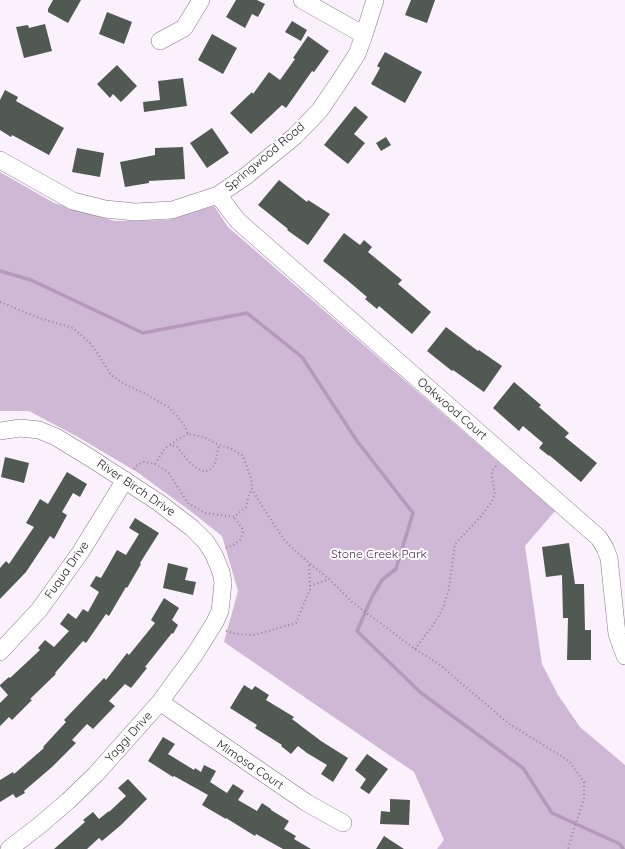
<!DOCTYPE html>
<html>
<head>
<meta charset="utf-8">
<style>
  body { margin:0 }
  canvas { display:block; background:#faf1fd }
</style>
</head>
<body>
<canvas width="625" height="849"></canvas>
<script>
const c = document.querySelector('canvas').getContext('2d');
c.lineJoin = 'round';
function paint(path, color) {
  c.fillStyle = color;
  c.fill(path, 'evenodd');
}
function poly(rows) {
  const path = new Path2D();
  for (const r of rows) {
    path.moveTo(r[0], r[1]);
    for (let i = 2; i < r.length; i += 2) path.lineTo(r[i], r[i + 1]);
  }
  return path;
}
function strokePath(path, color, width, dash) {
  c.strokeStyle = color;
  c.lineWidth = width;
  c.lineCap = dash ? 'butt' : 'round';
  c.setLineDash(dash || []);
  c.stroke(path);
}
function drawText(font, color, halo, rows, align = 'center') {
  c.font = font + ' Quicksand,sans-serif';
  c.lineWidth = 4;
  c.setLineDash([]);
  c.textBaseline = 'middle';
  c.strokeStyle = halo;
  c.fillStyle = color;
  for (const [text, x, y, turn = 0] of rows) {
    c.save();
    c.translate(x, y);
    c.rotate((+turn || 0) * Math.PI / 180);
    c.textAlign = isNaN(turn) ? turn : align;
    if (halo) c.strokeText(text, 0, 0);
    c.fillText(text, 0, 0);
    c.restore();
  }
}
const green = poly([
  [0,172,54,203,115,221,168,220,214,206,228,227,555,511,525,546,542,664,558,695,580,727,625,765,625,849,437,849,444,840,414,772,224,642,238,591,222,536,189,510,137,472,78,437,29,411,0,411]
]);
const stream = poly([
  [0,271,31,280,143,333,247,313,302,357,357,441,413,513,396,569,382,580,372,597,357,631,420,692,523,768,552,813,620,844,623,849]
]);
const building = poly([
  [53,0,81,0,68,23,48,12,48,9],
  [236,0,257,0,265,4,258,17,252,14,245,28,226,17],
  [411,0,435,0,427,23,405,15],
  [107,12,132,22,124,44,99,34],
  [292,21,307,30,301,41,285,32],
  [45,24,52,51,24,58,16,27,28,25,29,28],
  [212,34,237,48,223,74,198,60],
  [308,36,329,51,314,72,312,71,286,108,282,105,251,134,230,113,252,92,253,94,269,72,280,80,295,59,293,58],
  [385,52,422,72,405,103,371,84,380,68,377,66],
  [117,65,137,86,121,102,113,94,110,98,97,84],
  [183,78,187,106,144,112,143,102,160,100,158,81],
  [5,90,18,97,16,101,64,128,49,155,12,135,11,137,0,130,0,100],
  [355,106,368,117,354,134,365,143,348,164,324,145],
  [212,128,229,153,207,168,190,143],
  [386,137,391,145,381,151,376,143],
  [183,147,185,179,149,181,149,183,125,187,120,162,155,155,155,148],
  [77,148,104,153,100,177,72,172],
  [279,180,307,202,308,200,330,214,308,245,287,230,288,229,258,205],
  [344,233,360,245,364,240,372,247,368,252,402,280,398,284,431,312,412,334,379,306,377,309,365,299,367,297,347,280,323,261],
  [446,327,478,351,479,350,502,366,484,392,453,370,452,371,427,351],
  [514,382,541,405,539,407,569,433,565,437,597,463,581,482,549,455,549,456,539,448,543,443,523,426,519,431,493,408],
  [5,457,29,463,24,483,1,477],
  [67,472,87,484,80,497,73,493,62,512,67,515,54,539,50,536,26,572,0,599,0,568,6,561,9,564,34,527,26,523,40,499,48,504],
  [135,518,159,533,140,563,141,564,127,588,126,587,109,616,106,614,86,643,83,641,55,673,56,674,30,699,32,700,12,720,9,717,0,726,0,703,8,695,0,686,0,685,9,677,10,678,40,650,38,648,45,640,54,647,69,631,60,624,68,613,76,619,83,609,88,612,99,592,90,586,96,576,101,578,117,550,126,555,139,534,129,528],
  [569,543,575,584,584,584,585,630,591,630,591,660,567,660,568,618,563,618,562,575,546,577,542,547],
  [168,563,188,568,185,580,196,582,193,595,163,588],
  [164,598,179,608,172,620,178,625,173,634,172,633,145,667,147,668,131,688,125,684,109,701,115,706,93,729,87,724,72,740,76,743,52,767,24,791,25,793,16,798,13,794,0,802,0,780,13,772,14,774,44,748,43,747,66,722,64,720,104,678,106,680,127,653,129,655,155,623,151,620],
  [244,685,252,690,255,686,269,695,266,700,294,717,292,719,321,741,348,758,333,782,321,774,327,765,307,753,298,746,291,754,281,746,282,745,255,728,257,725,230,708],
  [163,737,175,744,168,754,194,770,195,768,201,772,204,765,216,771,210,782,227,793,233,784,244,791,238,800,257,811,262,803,271,809,271,810,289,821,284,829,296,836,294,839,311,849,283,849,256,834,255,836,226,818,226,819,202,805,208,795,174,776,173,777,148,761],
  [367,754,388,769,369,794,360,788,366,779,355,770],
  [128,779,147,799,121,825,102,841,99,838,87,849,54,849,85,822,83,820,93,812,99,819,109,811,109,812,126,796,118,788],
  [390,799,410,800,409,825,380,824,381,811,390,812],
  [384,836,404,849,376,849]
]);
const path = poly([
  [0,302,39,318,73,328,90,343,98,354,111,375,124,384,146,394,168,407,177,416,184,425,188,434,204,437,219,445,232,449,243,456,251,478,252,489,262,506,285,541,309,563,329,579,352,602,415,649,439,664,508,723,569,761,584,782,584,799,571,838,568,849],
  [188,434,177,440,170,445,177,447,190,463,197,468,205,472,212,468,215,463,219,445],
  [155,464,168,472,188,503,205,513,234,517,246,507,249,495,252,489],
  [134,469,137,465,144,462,155,464,165,448,170,445],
  [226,548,235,544,240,540,243,532,242,528,234,517],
  [310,586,329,579],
  [226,631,236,634,254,635,296,623,310,589,309,563],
  [415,649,434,624,443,608,449,589,455,544,481,516,491,503,495,494,492,478,492,471,496,466]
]);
const minor = poly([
  [302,0,364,35],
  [160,41,184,28,201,0],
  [0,160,73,201,105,209,135,212,172,210,218,195,246,176,295,136,320,110,343,76,357,54,364,35,375,0],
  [218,195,238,221,599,538,605,548,609,558,617,634,625,656],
  [0,431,20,428,39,430,56,437,92,459,158,502,192,528,206,542,214,555,221,572,223,582,221,602,220,611,215,622,195,654,160,702,96,774,68,801,40,825,9,849],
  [0,652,39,610,80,553,125,480],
  [160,702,307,803,343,823]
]);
const streetNames = [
  ["Springwood Road",265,157,-40],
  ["Oakwood Court",452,409,41],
  ["River Birch Drive",136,488,34],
  ["Fuqua Drive",67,570,-55],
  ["Yaggi Drive",129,737,-48],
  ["Mimosa Court",250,765,34]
];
const parkNames = [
  ["Stone Creek Park",379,554]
];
paint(green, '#cfb8d6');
strokePath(stream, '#b499bc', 3.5);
paint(building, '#515a52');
strokePath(minor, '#807882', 18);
strokePath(path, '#8d878f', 2, [1, 3]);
strokePath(minor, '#fff', 17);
drawText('12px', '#19161a', '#fff', streetNames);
drawText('12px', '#4c2856', '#fff', parkNames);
</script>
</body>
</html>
